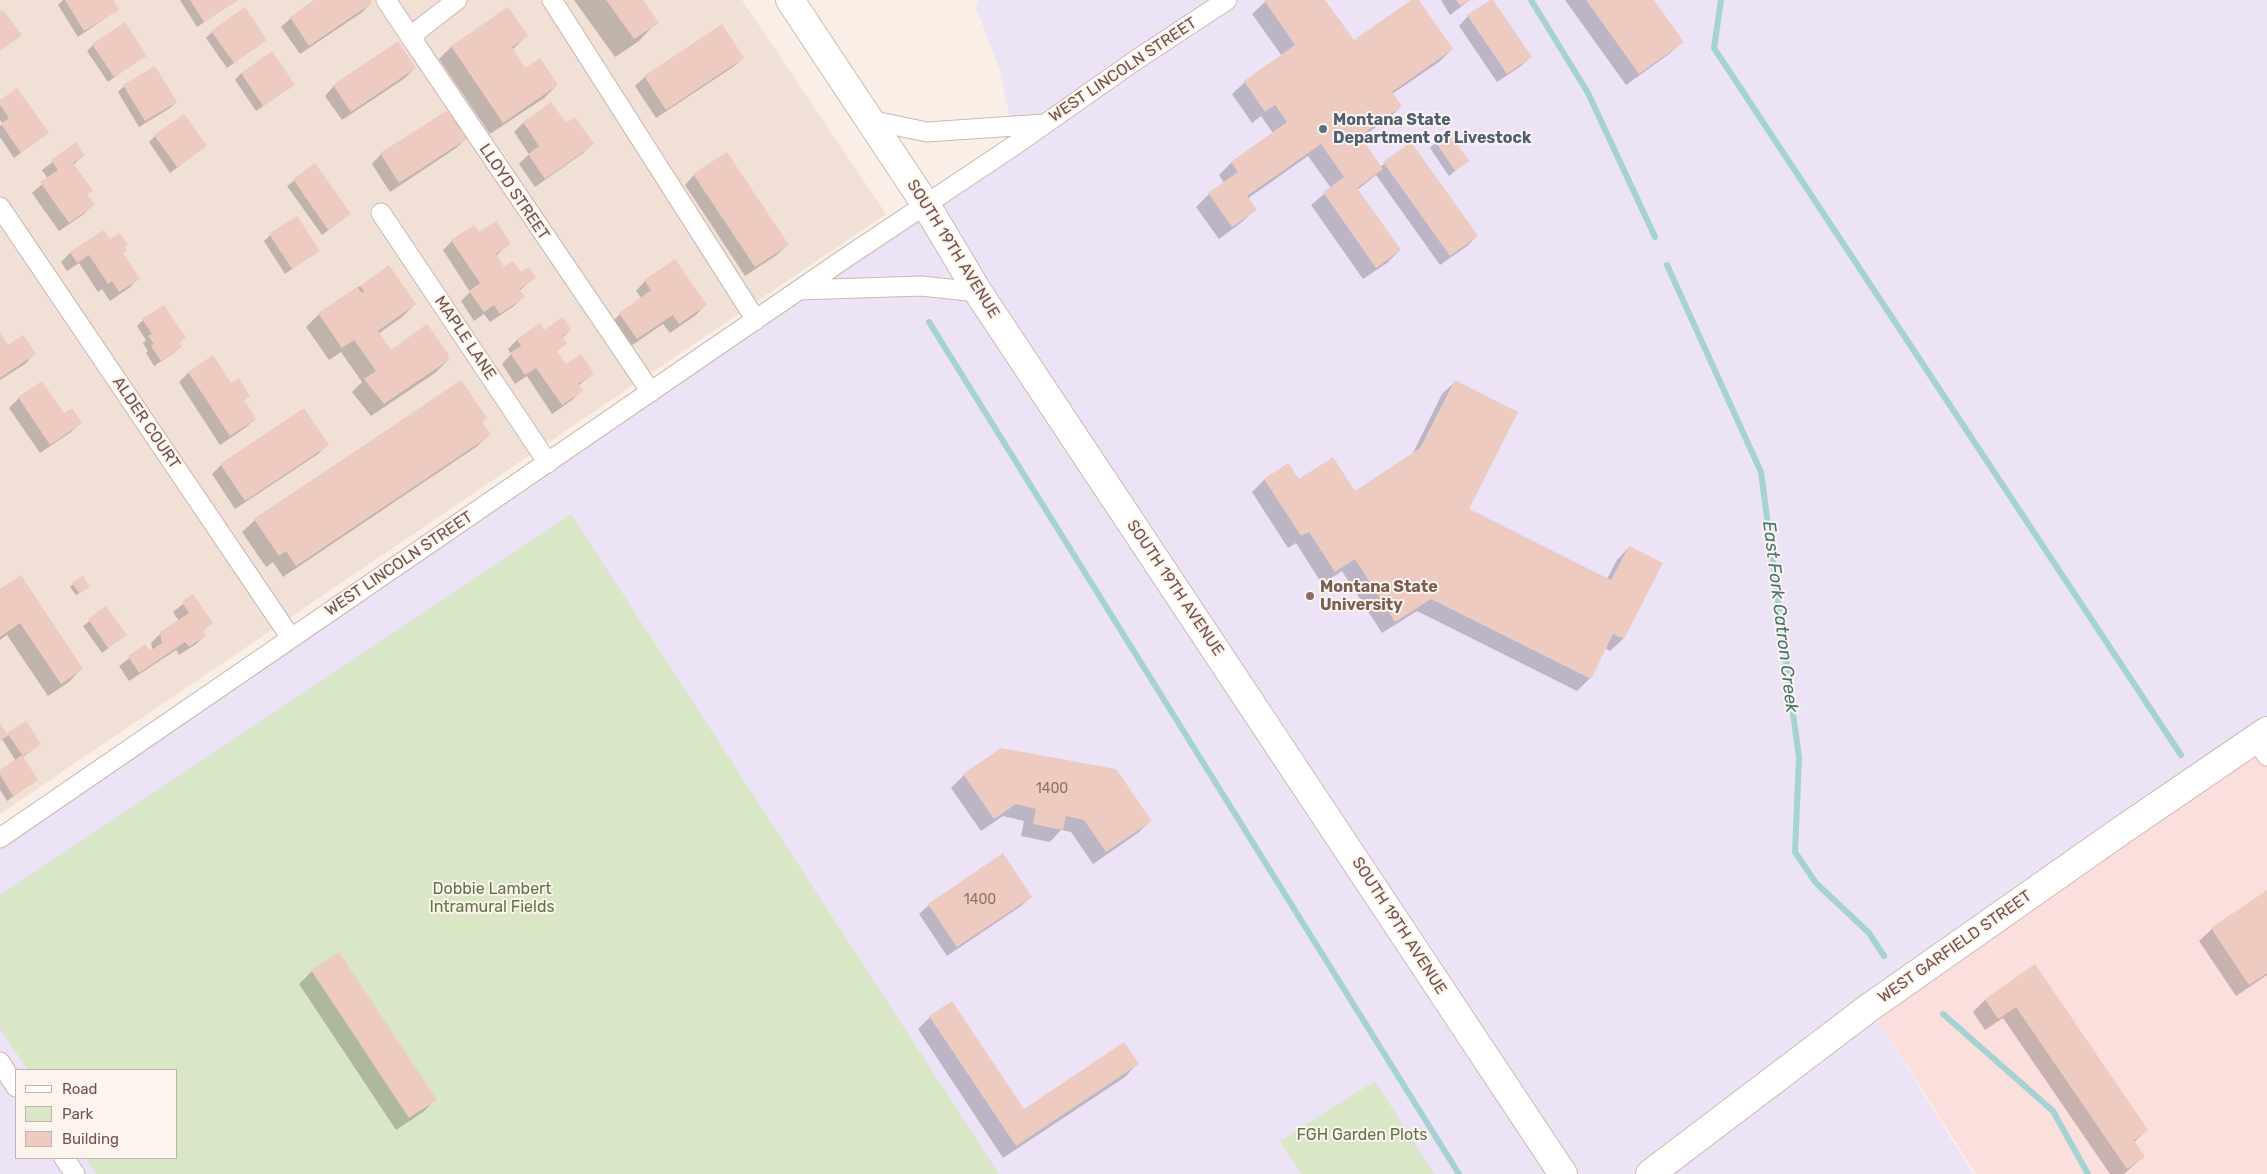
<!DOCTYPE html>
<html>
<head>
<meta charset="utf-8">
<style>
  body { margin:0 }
  #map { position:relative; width:2267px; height:1174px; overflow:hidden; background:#faefe7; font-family:Rubik,sans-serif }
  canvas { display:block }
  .legend { position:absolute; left:15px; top:1069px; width:162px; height:90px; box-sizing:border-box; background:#fdf4ed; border:1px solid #c5b4ad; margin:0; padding:6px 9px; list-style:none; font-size:15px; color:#72544d }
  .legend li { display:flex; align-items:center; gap:10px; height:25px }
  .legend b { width:25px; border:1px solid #c5b4ad }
</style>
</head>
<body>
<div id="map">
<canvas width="2267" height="1174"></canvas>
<ul class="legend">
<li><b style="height:6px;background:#fff"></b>Road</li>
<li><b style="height:14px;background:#d9e7c6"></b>Park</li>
<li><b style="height:14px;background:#edcbc1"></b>Building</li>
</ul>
</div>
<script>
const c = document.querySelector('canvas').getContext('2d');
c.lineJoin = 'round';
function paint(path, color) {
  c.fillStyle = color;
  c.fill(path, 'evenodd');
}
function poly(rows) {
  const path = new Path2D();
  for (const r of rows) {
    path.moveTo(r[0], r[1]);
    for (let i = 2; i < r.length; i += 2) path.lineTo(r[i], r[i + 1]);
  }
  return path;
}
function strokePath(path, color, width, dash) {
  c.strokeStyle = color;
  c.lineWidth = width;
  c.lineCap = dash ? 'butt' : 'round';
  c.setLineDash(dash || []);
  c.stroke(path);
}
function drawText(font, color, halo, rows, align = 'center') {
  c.font = font + ' Rubik,sans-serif';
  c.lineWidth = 4;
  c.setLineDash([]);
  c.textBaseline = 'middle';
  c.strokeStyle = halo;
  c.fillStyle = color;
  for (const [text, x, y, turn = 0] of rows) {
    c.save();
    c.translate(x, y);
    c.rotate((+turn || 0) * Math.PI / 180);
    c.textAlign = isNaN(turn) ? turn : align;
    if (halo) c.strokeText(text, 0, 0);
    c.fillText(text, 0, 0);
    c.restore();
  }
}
const residential = poly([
  [0,0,742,0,886,214,0,814]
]);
const commercial = poly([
  [2267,739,2267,1174,1976,1174,1870,1007]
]);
const education = poly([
  [978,0,2267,0,2267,730,1870,1007,1973,1174,0,1174,0,839,1015,145,1000,70,976,8],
  [16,1070,176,1070,176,1158,16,1158]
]);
const green = poly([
  [571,514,999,1174,96,1174,86,1158,176,1158,176,1070,28,1070,0,1029,0,895],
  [1375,1081,1434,1174,1301,1174,1280,1141]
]);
const shadow = poly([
  [63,0,111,0,117,10,78,37,58,5],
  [180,0,237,0,197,27],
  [317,0,368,0,371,3,361,13,300,54,281,27,291,18],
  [574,0,641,0,657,22,639,41,615,57],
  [1267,0,1324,0,1353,42,1413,0,1417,0,1452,49,1439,62,1392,94,1401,106,1388,119,1360,138,1380,167,1410,144,1477,236,1467,246,1440,265,1376,175,1357,190,1400,250,1387,263,1363,279,1311,205,1331,188,1308,156,1247,199,1255,210,1242,222,1219,239,1196,207,1209,194,1224,183,1219,175,1231,163,1273,133,1261,116,1252,123,1232,94,1245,82,1282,56,1252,14],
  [1441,0,1470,0,1450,15],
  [1565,0,1652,0,1682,42,1669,54,1626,85],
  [508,8,526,36,512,50,525,70,557,85,544,98,490,134,439,59,451,47],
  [1468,16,1530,57,1521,66,1497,82,1459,26],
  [722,26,743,58,733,67,656,118,635,86,645,77],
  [212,32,266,40,227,68,206,38],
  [93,45,145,55,108,82,87,51],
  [415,68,405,78,342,120,325,96,334,86],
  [241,73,293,85,256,111,235,80],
  [124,86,176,102,170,108,139,127,118,92],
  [0,101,47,133,14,158,0,137,0,126,3,124,0,120],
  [551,103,566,125,592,144,583,153,535,187,519,164,529,154,514,132,523,123],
  [155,136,205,146,170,173,149,142],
  [466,139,456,148,390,192,372,164,381,154],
  [1436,142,1467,161,1449,176,1430,148],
  [76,144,84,155,73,165,91,191,86,195,93,204,84,214,59,231,32,193,48,179,42,170],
  [315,165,349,214,322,235,287,186],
  [694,175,787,245,778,254,745,276,685,185],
  [103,231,138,279,129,288,110,301,102,289,98,292,79,263,67,271,61,262,70,253],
  [478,234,509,243,496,256,504,269,534,278,519,291,523,297,514,306,490,322,484,314,474,321,461,301,470,292,443,250,452,241],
  [270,235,318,251,285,274,264,241],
  [645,281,705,305,696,315,670,333,663,324,628,348,611,323,620,314,642,299,636,291],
  [360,286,415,304,402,317,378,334,391,351,448,360,435,373,371,416,352,392,362,382,341,352,329,360,306,327,319,314],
  [143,320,184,338,178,344,180,347,174,353,154,366,146,353,148,351,143,343,146,340,137,326],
  [539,325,544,332,570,330,562,338,565,343,556,352,565,366,592,374,578,386,581,391,572,400,552,414,527,376,515,384,502,364,511,354,508,349,517,340],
  [0,336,8,347,34,354,25,364,0,380],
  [212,357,230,385,249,396,243,401,255,419,245,428,220,445,179,382,188,373],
  [1455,382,1468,509,1607,579,1617,560,1629,547,1661,563,1623,639,1610,651,1605,648,1590,678,1577,691,1417,611,1382,633,1342,571,1322,584,1296,543,1288,548,1252,492,1264,480,1288,465,1298,480,1354,493,1412,455,1442,394],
  [42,383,64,415,80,423,71,432,40,453,9,408,19,398],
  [481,422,489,435,476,447,283,577,273,562,266,567,242,532,255,520],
  [327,445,318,454,235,509,212,474,221,465],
  [73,584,86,589,76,595,70,587],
  [0,590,81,669,69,682,48,696,7,635,0,640],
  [193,596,211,623,203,631,205,635,196,644,179,655,176,650,129,681,119,666,145,646,149,653,153,651,151,643,161,633,179,621,173,612],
  [106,608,125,635,102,653,83,626],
  [0,725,7,736,8,734,39,744,22,758,37,779,7,801,0,790,0,771,16,761,2,739,0,740],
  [964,775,1150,821,1138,833,1093,864,1071,832,1061,830,1050,842,1021,836,1024,821,1003,816,981,831,951,788],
  [2267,892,2267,975,2236,996,2199,941,2212,929],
  [1031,897,1021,906,947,956,919,914,929,905],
  [2035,966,2147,1130,2134,1142,2144,1156,2124,1174,2110,1174,2003,1018,1985,1030,1973,1012,1985,1000],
  [312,971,435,1100,423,1112,396,1130,299,984],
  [930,1017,1023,1111,1137,1064,1125,1077,1003,1158,918,1029]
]);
const stream = poly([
  [1531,0,1588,93,1655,237],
  [1721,0,1714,48,2181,755],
  [1667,265,1761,472,1799,758,1795,852,1816,883,1869,933,1884,956],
  [929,322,1459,1174],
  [1943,1014,2053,1111,2088,1174]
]);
const building = poly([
  [65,0,113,0,119,10,84,31],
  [190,0,239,0,204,22],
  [314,0,370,0,372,3,309,46,290,17],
  [606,0,643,0,659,23,634,39],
  [1264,0,1325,0,1354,40,1411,0,1419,0,1453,49,1392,92,1402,106,1360,136,1383,169,1357,188,1401,250,1376,268,1323,192,1344,177,1321,144,1247,196,1257,210,1232,227,1208,193,1238,172,1231,162,1287,122,1275,105,1265,112,1244,81,1295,45],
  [1456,0,1470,0,1460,6],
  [1490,0,1493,0,1532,57,1507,74,1467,15],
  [1586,0,1654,0,1684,42,1639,74],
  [245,7,267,40,234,63,211,31],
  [508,7,528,36,512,47,525,68,540,58,558,85,503,123,451,46],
  [3,10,22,35,0,51,0,12],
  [125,22,147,56,114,77,92,44],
  [722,24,744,58,666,110,644,76],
  [398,41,416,68,351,112,333,85],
  [272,51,295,85,263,106,241,73],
  [155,66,177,102,145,121,123,85],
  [17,88,49,133,21,153,1,124,9,118,0,105,0,100],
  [551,102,566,123,575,117,594,144,545,179,528,154,539,146,523,122],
  [448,110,467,139,399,183,380,153],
  [184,114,207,146,177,167,154,135],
  [1449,132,1469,161,1455,171,1435,141],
  [76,142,85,155,73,163,93,191,87,194,95,205,69,223,40,182,58,170,51,160],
  [1411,142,1478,236,1450,256,1383,162],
  [727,152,789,245,755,267,693,174],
  [315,163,351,214,328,230,293,179],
  [297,216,320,251,292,269,269,234],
  [496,221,511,244,496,254,504,267,513,261,521,272,529,267,536,278,519,289,525,297,500,314,494,305,484,312,469,291,480,283,451,240,474,225,479,232],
  [104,230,110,239,120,233,128,245,125,248,127,251,123,253,140,279,119,292,112,281,108,284,89,255,77,263,70,252],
  [675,259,707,305,679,324,673,315,637,339,619,313,651,290,644,280],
  [389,265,416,304,378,331,391,350,427,324,448,353,449,360,384,404,364,379,376,371,354,340,342,348,318,313,357,287,362,293,364,291,360,286],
  [164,305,186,338,179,342,182,347,161,361,151,346,154,344,148,336,152,334,142,319],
  [563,317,571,330,562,336,567,344,557,351,566,364,581,354,594,374,578,384,583,391,562,405,536,368,525,375,510,353,521,346,517,339,540,323,544,330],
  [0,333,8,345,23,335,36,354,0,378],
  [213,355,231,383,239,378,250,396,244,400,256,419,230,436,188,372],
  [461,380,487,418,482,422,491,435,296,566,286,551,279,556,254,519],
  [1455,380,1518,412,1469,509,1611,580,1629,546,1663,563,1624,639,1613,634,1591,679,1431,599,1395,622,1355,559,1335,572,1309,532,1301,536,1264,479,1288,463,1299,479,1333,457,1355,491,1420,448],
  [42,381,64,413,72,408,82,423,50,445,18,397],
  [304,408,329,445,245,501,220,464],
  [21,575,83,669,61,684,20,623,0,637,0,589],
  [83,576,90,587,79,593,72,583],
  [193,594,213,623,203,630,206,635,189,647,185,642,139,673,128,656,145,644,150,651,162,643,160,632,189,613,182,602],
  [106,606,127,635,108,648,88,619],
  [26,721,41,744,23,756,7,733],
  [0,723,8,736,0,740],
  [1001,748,1116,769,1152,821,1106,852,1084,820,1066,816,1063,830,1033,824,1036,809,1016,804,994,819,963,774],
  [22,755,38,780,13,796,0,775,0,770],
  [1003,853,1032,897,957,947,928,904],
  [2267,890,2267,973,2249,985,2211,928],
  [339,952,437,1100,409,1118,311,970],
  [2035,964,2148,1130,2134,1140,2145,1157,2127,1169,2016,1007,1998,1019,1985,999],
  [952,1001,1024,1109,1124,1042,1139,1064,1016,1146,929,1016]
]);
const street = poly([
  [386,0,414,42],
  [457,0,416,32,414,42,651,392],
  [552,0,756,320],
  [869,120,927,132,1044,124],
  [0,207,291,638],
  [381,213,548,463],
  [799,290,921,286,978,292],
  [2256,739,2267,756],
  [0,838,844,259,1015,145,1133,62,1227,0],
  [0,1062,16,1087],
  [64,1158,75,1174]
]);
const secondary = poly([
  [790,0,926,205,978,292,1563,1174],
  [1650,1174,1870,1007,2122,830,2267,731]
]);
const markers = [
  [1323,129,5,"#5c6f8a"],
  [1310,596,5,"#8d6e63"]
];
const numberNames = [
  ["1400",1052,789],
  ["1400",980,900]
];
const streetNames = [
  ["WEST LINCOLN STREET",1123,70,-34],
  ["LLOYD STREET",514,192,56],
  ["SOUTH 19TH AVENUE",953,249,58],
  ["MAPLE LANE",465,338,56],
  ["ALDER COURT",146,423,56],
  ["WEST LINCOLN STREET",399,564,-34],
  ["SOUTH 19TH AVENUE",1175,588,56],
  ["SOUTH 19TH AVENUE",1399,926,57],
  ["WEST GARFIELD STREET",1955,947,-35]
];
const serviceNames = [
  ["Montana State",1333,120],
  ["Department of Livestock",1333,138]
];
const educationNames = [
  ["Montana State",1320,587],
  ["University",1320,605]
];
const parkNames = [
  ["Dobbie Lambert",492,889],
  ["Intramural Fields",492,907],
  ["FGH Garden Plots",1362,1135]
];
const waterNames = [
  ["East Fork Catron Creek",1780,617,83]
];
paint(residential, '#f1e0d6');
paint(commercial, '#fadfdc');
paint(education, '#ece3f7');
paint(green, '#d9e7c6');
paint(shadow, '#0003');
strokePath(stream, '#a4d3d2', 6);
paint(building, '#edcbc1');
strokePath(street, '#cdb8b1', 21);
strokePath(secondary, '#d0b7af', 30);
strokePath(street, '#fff', 19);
strokePath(secondary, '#fff', 28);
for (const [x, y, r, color] of markers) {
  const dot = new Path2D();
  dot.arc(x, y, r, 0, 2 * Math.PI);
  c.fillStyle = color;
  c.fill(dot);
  strokePath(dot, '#fdf4ed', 2);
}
drawText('14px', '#91726a', null, numberNames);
drawText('16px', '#72544d', '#fdf4ed', streetNames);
drawText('bold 16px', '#4e5e75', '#fdf4ed', serviceNames, 'left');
drawText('bold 16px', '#785e54', '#fdf4ed', educationNames, 'left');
drawText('16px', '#5e7746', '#fdf4ed', parkNames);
drawText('italic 18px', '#427676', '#fdf4ed', waterNames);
</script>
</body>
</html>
